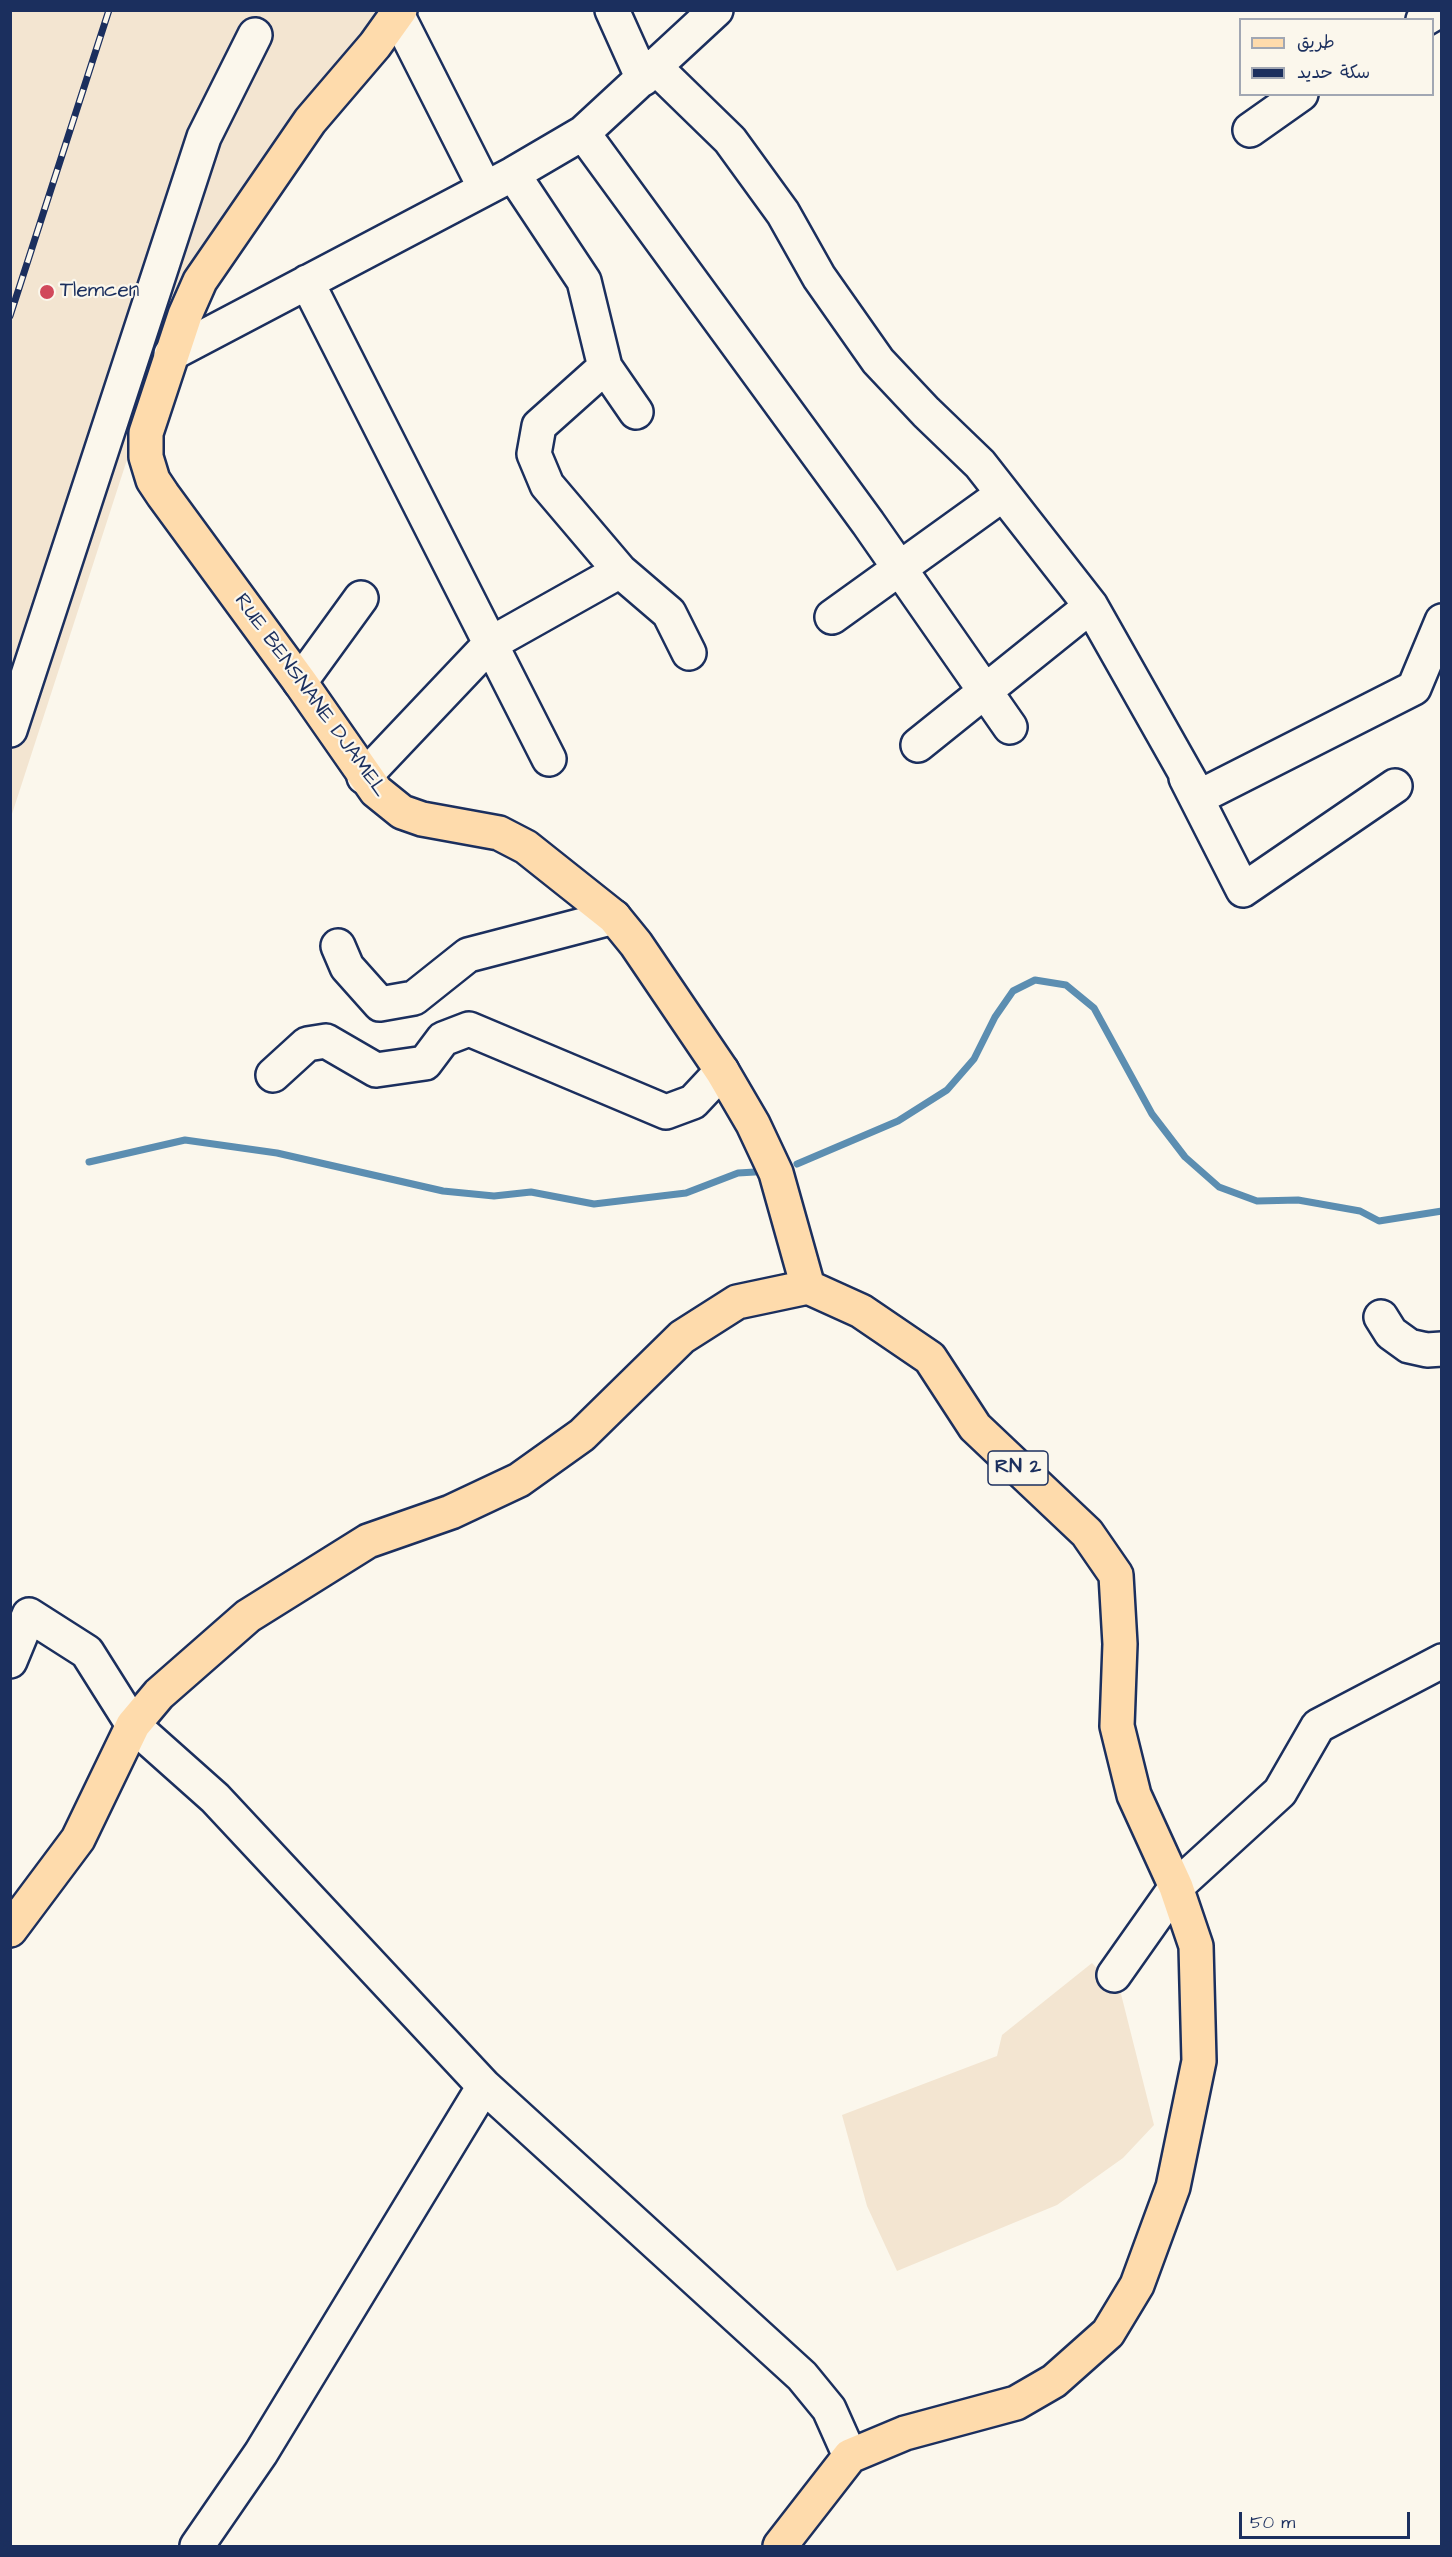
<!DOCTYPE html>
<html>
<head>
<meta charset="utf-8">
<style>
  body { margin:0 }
  #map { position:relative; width:1452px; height:2557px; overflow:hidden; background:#fbf7ec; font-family:"Architects Daughter","Playpen Sans Arabic",sans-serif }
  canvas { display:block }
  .frame { position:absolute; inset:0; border:12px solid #1b2f5e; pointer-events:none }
  .legend { position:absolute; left:1239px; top:18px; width:195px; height:78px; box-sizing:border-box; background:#fbf7ec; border:2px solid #a1a7b3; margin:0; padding:8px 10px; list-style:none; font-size:18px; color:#1b2f5e }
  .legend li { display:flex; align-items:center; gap:12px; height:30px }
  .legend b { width:30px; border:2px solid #a1a7b3 }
  .scale { position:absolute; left:1239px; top:2512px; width:171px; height:27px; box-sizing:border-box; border:3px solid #1b2f5e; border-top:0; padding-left:8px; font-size:18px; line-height:21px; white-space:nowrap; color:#1b2f5e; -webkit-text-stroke:4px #fbf7ec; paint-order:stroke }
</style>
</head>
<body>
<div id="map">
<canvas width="1452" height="2557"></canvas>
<div class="frame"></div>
<ul class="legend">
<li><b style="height:8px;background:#fedbac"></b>طريق</li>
<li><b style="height:8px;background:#1b2f5e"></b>سكة حديد</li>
</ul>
<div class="scale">50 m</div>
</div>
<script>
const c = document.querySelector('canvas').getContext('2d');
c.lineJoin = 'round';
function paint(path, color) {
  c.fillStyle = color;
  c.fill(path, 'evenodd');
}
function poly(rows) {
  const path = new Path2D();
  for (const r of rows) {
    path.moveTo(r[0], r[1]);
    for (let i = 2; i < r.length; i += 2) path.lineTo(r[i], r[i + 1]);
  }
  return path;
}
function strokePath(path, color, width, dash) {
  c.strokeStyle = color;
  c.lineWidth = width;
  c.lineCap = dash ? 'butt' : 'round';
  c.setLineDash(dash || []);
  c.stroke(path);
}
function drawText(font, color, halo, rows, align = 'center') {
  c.font = font + ' "Architects Daughter",sans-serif';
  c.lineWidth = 4.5;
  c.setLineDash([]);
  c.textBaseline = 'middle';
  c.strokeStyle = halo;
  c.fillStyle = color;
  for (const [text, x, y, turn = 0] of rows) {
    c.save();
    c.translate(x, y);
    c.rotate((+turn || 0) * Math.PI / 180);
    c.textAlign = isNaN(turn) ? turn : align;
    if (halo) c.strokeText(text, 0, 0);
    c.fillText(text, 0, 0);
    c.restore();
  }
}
const built = poly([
  [11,11,380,11,242,189,186,278,11,817],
  [1092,1963,1121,1994,1154,2125,1123,2158,1057,2205,897,2271,867,2206,842,2115,997,2056,1002,2035]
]);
const stream = poly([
  [89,1162,185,1140,277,1153,443,1191,494,1196,531,1192,594,1204,686,1193,738,1173,755,1172],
  [797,1164,898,1121,947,1090,974,1059,995,1017,1013,991,1035,980,1066,985,1094,1008,1152,1114,1185,1157,1219,1187,1257,1201,1298,1200,1360,1211,1379,1221,1442,1211]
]);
const minor = poly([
  [612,10,643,79],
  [397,14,485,188],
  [1423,20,1440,10],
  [655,67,730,140,783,213,819,277,878,361,926,412,980,464,1091,606,1199,797,1414,688,1442,621],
  [1250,130,1301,94],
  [583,133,868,523,1010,727],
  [513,174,584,281,605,367,636,412],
  [307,282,549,759],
  [171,354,513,174,583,133,716,10],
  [605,367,539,426,534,454,547,485,620,571,669,613,689,653],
  [832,617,1003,494],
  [300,682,361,598],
  [10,730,204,137,255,35],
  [918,745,1091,606],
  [364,777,490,644,620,571],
  [1186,778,1243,890,1395,786],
  [338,946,347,967,380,1004,414,998,468,955,614,917],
  [273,1075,307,1044,326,1041,376,1070,425,1063,443,1039,469,1029,666,1112,693,1102,722,1071],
  [1381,1317,1391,1333,1409,1346,1427,1350,1442,1349],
  [10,1661,29,1615,87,1652,133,1725,215,1798,484,2086,802,2376,829,2409,850,2456],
  [1114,1975,1176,1887,1280,1792,1318,1726,1442,1661],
  [197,2546,261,2453,484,2086]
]);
const major = poly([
  [400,10,375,45,310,121,200,281,185,315,146,433,146,457,153,480,163,495,300,682,376,791,402,812,422,819,499,833,526,847,614,917,636,944,722,1071,753,1124,776,1173,808,1287],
  [10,1930,78,1839,133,1725,159,1694,248,1616,368,1541,451,1512,519,1480,582,1435,682,1337,737,1302,808,1287,861,1311,930,1358,975,1427,1087,1533,1116,1575,1120,1644,1117,1726,1134,1795,1176,1887,1196,1946,1199,2061,1173,2187,1137,2285,1108,2333,1054,2381,1016,2403,905,2433,850,2456,780,2546]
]);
const rail = poly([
  [10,316,109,10]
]);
const markers = [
  [47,292,8,"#d1495b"]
];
const shields = [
  [1018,1468,60]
];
const shieldNames = [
  ["RN 2",1018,1468]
];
const poiNames = [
  ["Tlemcen",60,292]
];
const streetNames = [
  ["RUE BENSNANE DJAMEL",310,696,54]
];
paint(built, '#f3e5d1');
strokePath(stream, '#5c8eb1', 7);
strokePath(minor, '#1b2f5e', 38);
strokePath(major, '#1b2f5e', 38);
strokePath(minor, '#fbf7ec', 33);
strokePath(major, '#fedbac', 33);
strokePath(rail, '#1b2f5e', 7);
strokePath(rail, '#fbf7ec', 4.5, [14]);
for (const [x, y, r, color] of markers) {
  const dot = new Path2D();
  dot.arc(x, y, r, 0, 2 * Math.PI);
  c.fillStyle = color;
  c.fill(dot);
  strokePath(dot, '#fbf7ec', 2);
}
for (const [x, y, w] of shields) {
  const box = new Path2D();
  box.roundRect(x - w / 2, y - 17, w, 34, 4.5);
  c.fillStyle = '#fbf7ec';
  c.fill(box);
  strokePath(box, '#1b2f5e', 1.5);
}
drawText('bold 20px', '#1b2f5e', null, shieldNames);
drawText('21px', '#1b2f5e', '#fbf7ec', poiNames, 'left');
drawText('21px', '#1b2f5e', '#fbf7ec', streetNames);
</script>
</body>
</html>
